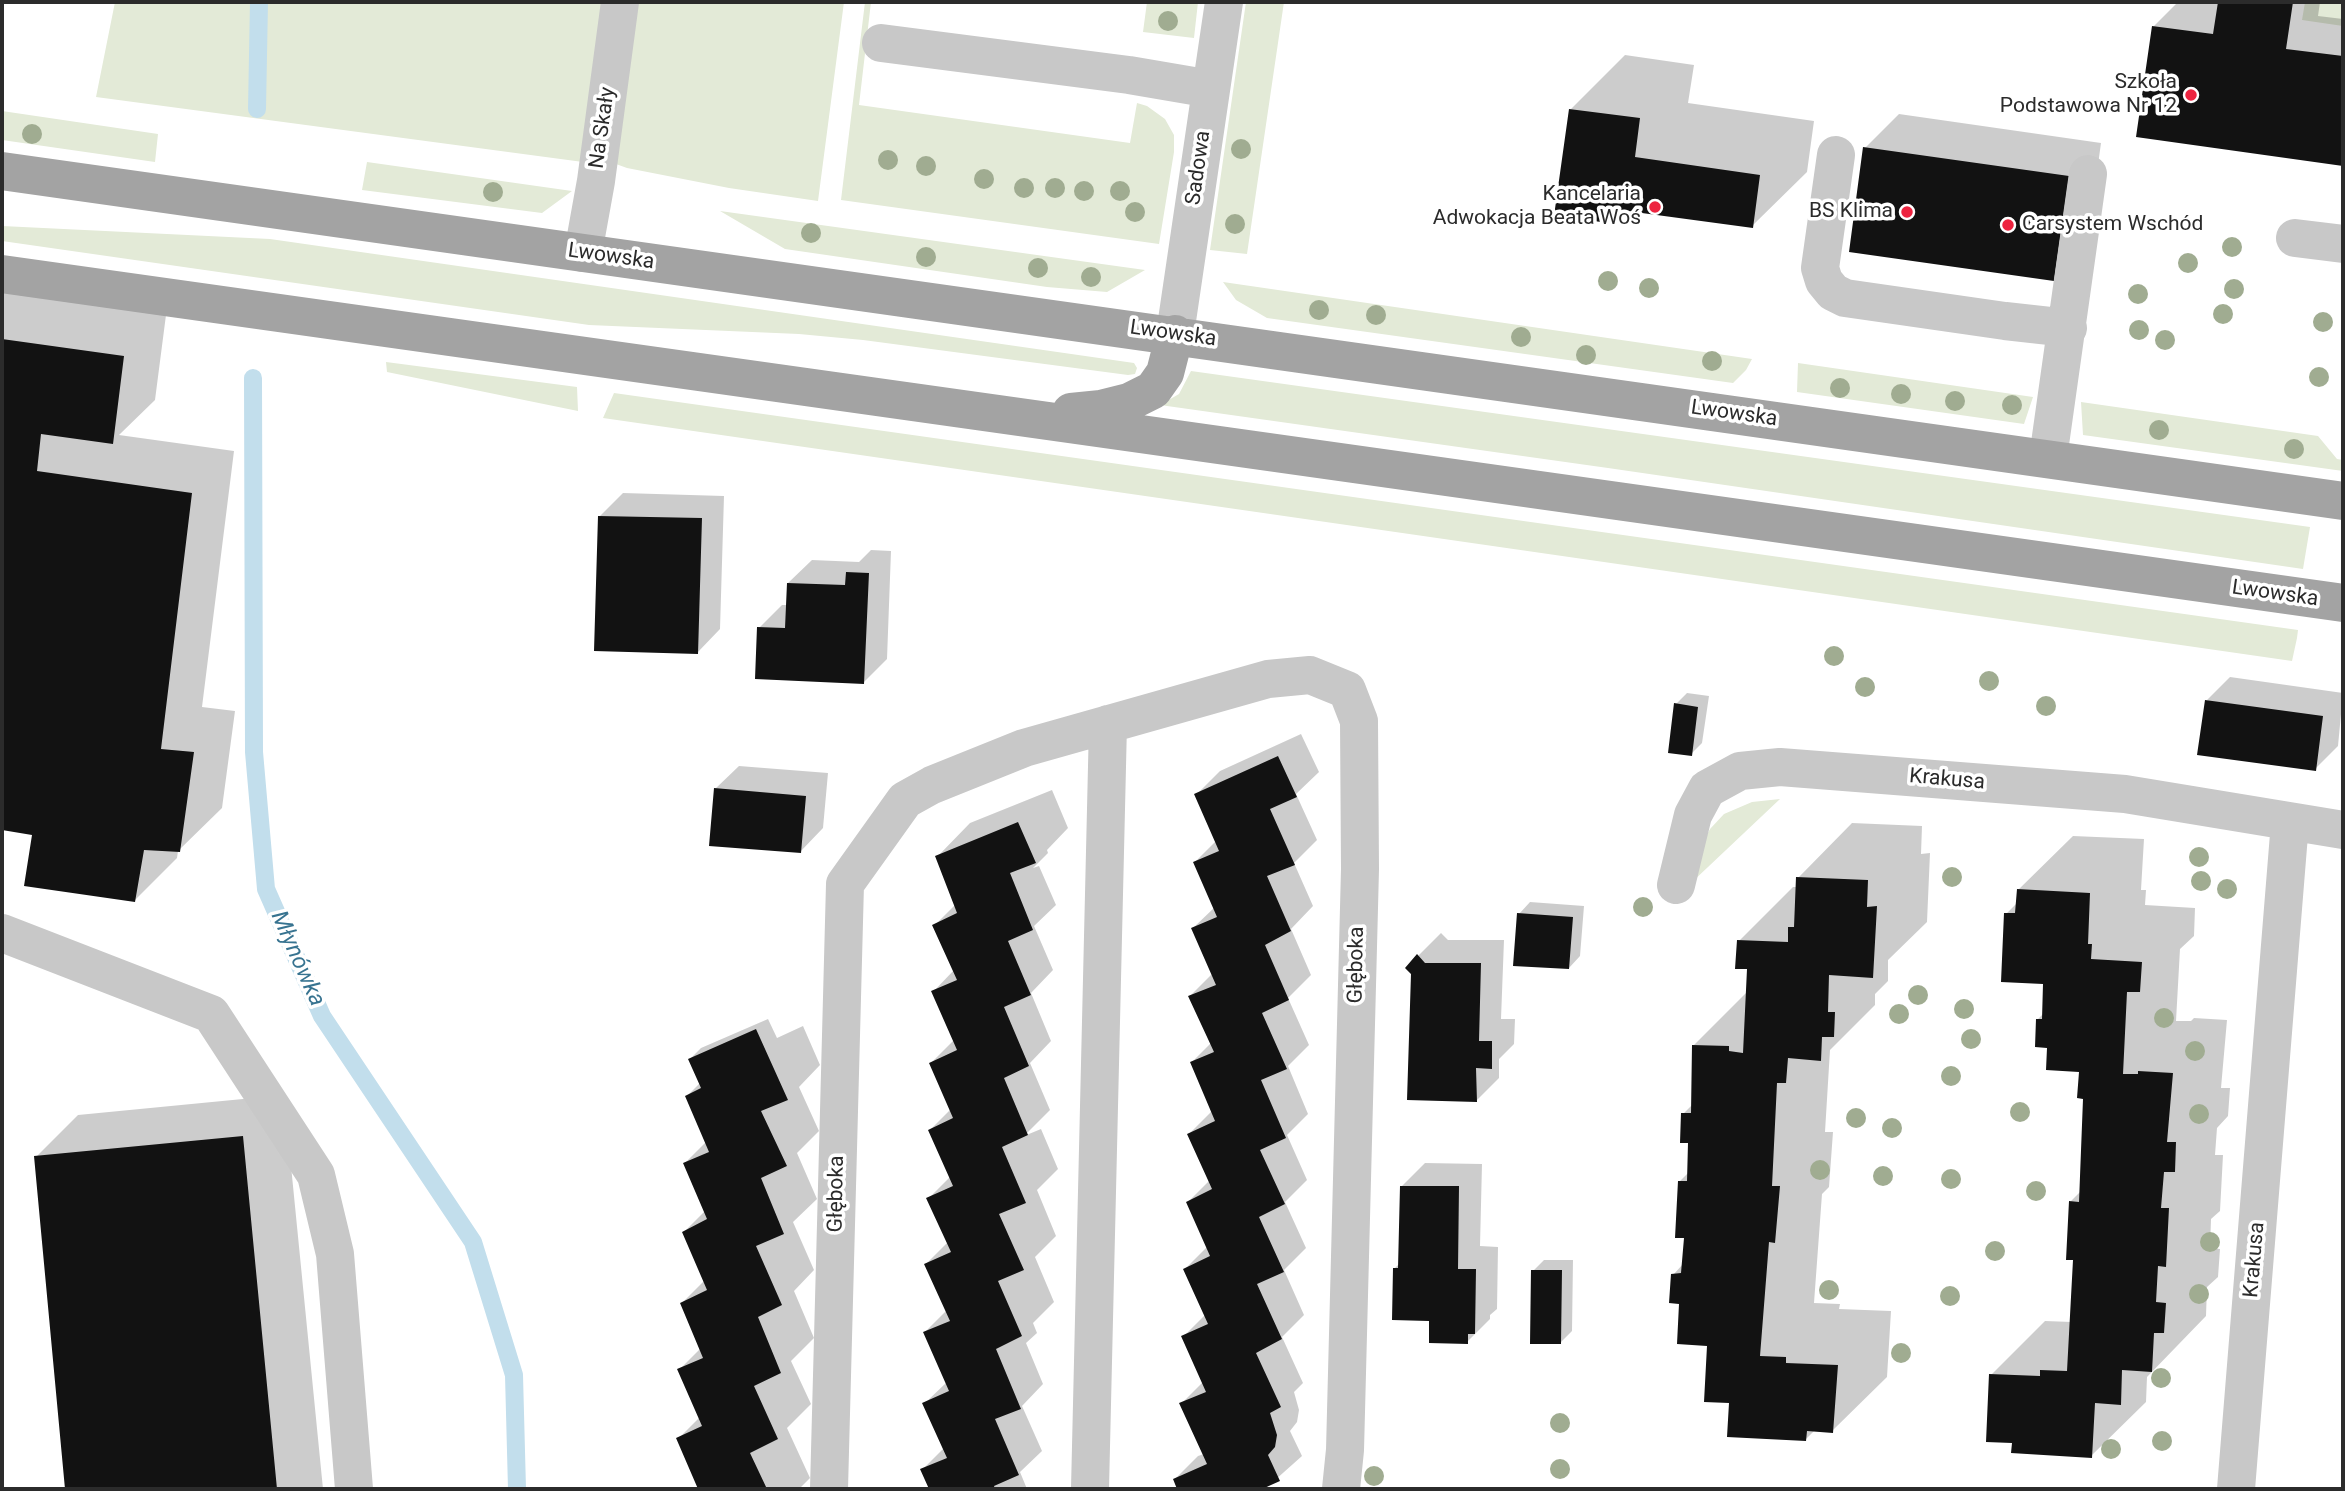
<!DOCTYPE html>
<html>
<head>
<meta charset="utf-8">
<style>
  body { margin:0 }
  #map { position:relative; width:2345px; height:1491px; overflow:hidden; background:#fff; font-family:Roboto,sans-serif }
  canvas { display:block }
  .frame { position:absolute; inset:0; border:4px solid #2b2b2b; pointer-events:none }
</style>
</head>
<body>
<div id="map">
<canvas width="2345" height="1491"></canvas>
<div class="frame"></div>
</div>
<script>
const c = document.querySelector('canvas').getContext('2d');
c.lineJoin = 'round';
function paint(path, color) {
  c.fillStyle = color;
  c.fill(path, 'evenodd');
}
function poly(rows) {
  const path = new Path2D();
  for (const r of rows) {
    path.moveTo(r[0], r[1]);
    for (let i = 2; i < r.length; i += 2) path.lineTo(r[i], r[i + 1]);
  }
  return path;
}
function strokePath(path, color, width, dash) {
  c.strokeStyle = color;
  c.lineWidth = width;
  c.lineCap = dash ? 'butt' : 'round';
  c.setLineDash(dash || []);
  c.stroke(path);
}
function drawText(font, color, halo, rows, align = 'center') {
  c.font = font + ' Roboto,sans-serif';
  c.lineWidth = 7;
  c.setLineDash([]);
  c.textBaseline = 'middle';
  c.strokeStyle = halo;
  c.fillStyle = color;
  for (const [text, x, y, turn = 0] of rows) {
    c.save();
    c.translate(x, y);
    c.rotate((+turn || 0) * Math.PI / 180);
    c.textAlign = isNaN(turn) ? turn : align;
    if (halo) c.strokeText(text, 0, 0);
    c.fillText(text, 0, 0);
    c.restore();
  }
}
const green = poly([
  [115,2,605,2,583,162,96,97],
  [633,2,844,2,818,201,729,188,627,168,616,164],
  [865,2,871,2,859,105,1130,143,1137,103,1147,106,1165,119,1174,135,1174,152,1159,244,841,200],
  [1147,2,1198,2,1194,38,1143,32],
  [1246,2,1284,2,1247,254,1210,250],
  [2305,2,2343,2,2343,26,2302,20],
  [2,111,158,134,155,162,2,140],
  [367,162,572,191,542,213,362,190],
  [720,211,1145,270,1107,292,1047,287,785,249],
  [2,226,270,239,1134,363,1137,368,1135,374,1128,375,863,340,799,334,589,325,2,241],
  [1223,282,1752,359,1746,370,1733,383,1267,318,1236,300],
  [386,362,577,387,578,411,387,372],
  [1798,363,2033,397,2024,424,1797,392],
  [1191,371,2310,527,2303,569,1608,468,1160,405,1179,394],
  [614,393,2298,630,2297,638,2292,661,603,418],
  [2081,402,2318,436,2337,459,2343,460,2343,471,2083,435],
  [1780,799,1690,884,1700,848,1710,829,1724,814,1752,802]
]);
const shadow = poly([
  [2178,2,2320,2,2318,16,2343,19,2343,164,2138,136,2153,27],
  [1625,55,1694,65,1688,103,1814,121,1807,172,1752,226,1637,211,1625,223,1570,110],
  [1899,114,2101,143,2087,245,1865,148],
  [2,292,166,315,155,400,119,435,234,451,202,707,235,711,222,808,178,851,177,858,135,900,34,833,2,829],
  [623,493,724,496,720,629,697,653,600,516],
  [871,550,891,551,887,659,864,682,759,628,782,605,788,605,788,583,812,560,859,562],
  [2230,677,2343,693,2338,746,2315,769,2207,700],
  [1687,693,1709,696,1702,743,1691,754,1676,704],
  [1301,734,1319,772,1296,794,1317,840,1294,863,1313,906,1291,929,1311,975,1288,998,1309,1045,1288,1066,1308,1114,1287,1135,1307,1180,1285,1202,1306,1248,1284,1270,1304,1315,1282,1337,1303,1383,1294,1392,1299,1410,1297,1422,1290,1431,1302,1456,1265,1489,1179,1489,1175,1479,1198,1456,1204,1454,1181,1404,1203,1382,1183,1337,1206,1314,1185,1269,1208,1246,1188,1202,1210,1180,1189,1134,1212,1111,1192,1062,1212,1042,1190,996,1213,973,1193,928,1215,907,1195,862,1216,841,1197,794,1220,771],
  [739,766,828,773,823,828,800,852,715,789],
  [1052,790,1068,828,1047,850,1048,853,1033,868,1039,866,1056,905,1034,926,1053,970,1031,993,1051,1041,1030,1063,1050,1110,1024,1136,1041,1129,1058,1169,1037,1190,1056,1236,1035,1257,1054,1302,1033,1323,1037,1333,1026,1343,1043,1384,1022,1406,1042,1451,1020,1472,1027,1489,931,1489,922,1470,944,1448,924,1404,947,1382,925,1332,947,1310,926,1264,948,1242,929,1198,951,1176,930,1130,951,1109,931,1063,955,1039,933,992,954,970,934,926,956,904,937,857,970,823],
  [1852,823,1922,826,1921,854,1930,853,1927,922,1888,960,1888,981,1875,994,1875,1005,1830,1050,1825,1132,1833,1132,1829,1187,1822,1194,1814,1303,1840,1304,1839,1309,1891,1311,1887,1377,1832,1431,1815,1430,1806,1439,1731,1402,1709,1344,1681,1303,1673,1275,1683,1264,1686,1237,1679,1182,1689,1172,1690,1141,1683,1114,1693,1104,1693,1046,1748,991,1749,967,1739,941,1793,887,1797,887,1798,878],
  [2073,836,2144,839,2141,890,2146,890,2145,905,2195,908,2194,936,2180,949,2176,1021,2191,1021,2194,1018,2227,1020,2221,1088,2230,1088,2228,1116,2217,1128,2215,1155,2223,1155,2220,1211,2211,1219,2210,1248,2220,1249,2218,1277,2207,1287,2206,1316,2147,1377,2146,1402,2091,1456,2014,1441,1991,1375,2045,1321,2072,1322,2075,1258,2071,1201,2081,1191,2085,1097,2080,1071,2049,1046,2038,1019,2044,1013,2045,982,2006,914,2018,902,2018,890],
  [1530,902,1584,906,1580,956,1569,968,1519,914],
  [1441,933,1448,940,1504,940,1501,1019,1515,1019,1514,1044,1499,1059,1499,1078,1476,1101,1418,956],
  [768,1019,777,1038,803,1026,820,1065,799,1087,819,1131,797,1153,817,1199,793,1222,814,1270,794,1291,814,1338,791,1361,811,1404,787,1428,810,1478,799,1489,695,1489,698,1486,678,1439,700,1417,679,1370,701,1348,682,1303,705,1280,684,1232,705,1211,685,1163,706,1142,687,1096,700,1083,690,1059,701,1048],
  [284,1095,323,1489,67,1489,36,1157,78,1115],
  [1425,1163,1482,1164,1480,1246,1498,1247,1497,1309,1490,1315,1490,1319,1467,1342,1431,1320,1395,1268,1400,1263,1402,1186],
  [1544,1260,1573,1260,1572,1331,1561,1342,1533,1271]
]);
const stream = poly([
  [257,109,259,2],
  [253,378,254,752,266,889,322,1016,473,1242,514,1375,517,1489]
]);
const building = poly([
  [2218,2,2293,2,2286,49,2343,56,2343,166,2136,137,2152,26,2213,34],
  [1569,109,1640,118,1635,157,1760,175,1753,228,1627,211,1625,225,1554,216],
  [1863,147,2069,176,2054,281,1849,252],
  [2,339,124,356,113,444,41,434,37,471,192,493,161,749,194,752,180,852,144,850,135,902,24,886,32,835,2,830],
  [598,516,702,518,698,654,594,651],
  [846,572,869,573,864,684,755,679,757,627,785,628,787,583,845,585],
  [2205,700,2323,716,2316,771,2197,755],
  [1674,703,1698,707,1692,756,1668,753],
  [1278,756,1297,797,1270,809,1295,865,1267,876,1291,931,1265,945,1289,1000,1262,1013,1287,1069,1261,1080,1286,1138,1260,1150,1285,1204,1259,1217,1284,1272,1257,1284,1282,1339,1256,1353,1281,1407,1270,1413,1277,1435,1275,1447,1268,1455,1280,1481,1262,1489,1177,1489,1173,1479,1207,1464,1179,1403,1206,1392,1181,1336,1208,1324,1183,1269,1210,1256,1186,1202,1212,1189,1187,1134,1215,1121,1190,1062,1214,1052,1188,996,1216,985,1191,928,1217,917,1193,862,1219,851,1194,794],
  [714,788,806,796,801,853,709,846],
  [1018,822,1036,863,1010,873,1033,930,1008,941,1031,995,1004,1007,1029,1066,1004,1078,1028,1135,1002,1147,1026,1203,999,1214,1024,1270,998,1281,1022,1336,996,1349,1021,1409,995,1419,1019,1475,994,1486,995,1489,929,1489,920,1469,947,1458,922,1403,949,1391,923,1332,950,1321,924,1264,951,1252,926,1198,953,1186,928,1130,953,1118,929,1063,957,1050,931,991,957,980,932,925,957,913,935,856],
  [1796,877,1868,880,1867,907,1877,906,1873,978,1829,975,1828,1012,1835,1012,1834,1037,1822,1037,1821,1061,1788,1058,1786,1083,1777,1083,1772,1186,1780,1186,1775,1243,1769,1242,1760,1356,1786,1357,1786,1363,1838,1365,1833,1433,1807,1431,1806,1441,1727,1437,1729,1403,1704,1402,1707,1346,1677,1344,1679,1304,1669,1303,1671,1274,1681,1273,1684,1238,1675,1238,1678,1181,1687,1181,1688,1143,1680,1143,1681,1113,1691,1113,1692,1045,1729,1046,1729,1051,1743,1053,1747,969,1735,969,1737,940,1788,942,1788,927,1794,927],
  [2017,889,2090,893,2088,944,2092,944,2091,959,2142,962,2140,992,2127,992,2123,1074,2138,1074,2138,1071,2173,1073,2167,1142,2176,1142,2175,1172,2164,1172,2161,1208,2169,1208,2166,1267,2158,1266,2156,1302,2166,1303,2164,1333,2154,1333,2152,1372,2122,1370,2121,1405,2095,1403,2092,1458,2011,1453,2012,1443,1986,1442,1989,1374,2040,1376,2040,1370,2067,1371,2073,1260,2066,1260,2069,1201,2079,1202,2083,1099,2077,1098,2079,1072,2046,1070,2047,1048,2035,1047,2036,1019,2042,1019,2043,984,2001,982,2004,913,2015,913],
  [1517,913,1573,917,1569,969,1513,966],
  [1417,954,1425,963,1481,963,1479,1041,1492,1041,1492,1069,1476,1068,1477,1102,1407,1100,1411,974,1405,968],
  [756,1029,788,1100,761,1111,787,1166,761,1178,784,1234,756,1246,782,1305,758,1317,781,1373,754,1386,778,1439,750,1453,767,1489,698,1489,676,1438,702,1426,677,1369,703,1358,680,1303,707,1290,682,1232,707,1219,683,1163,709,1152,685,1096,701,1088,688,1059],
  [243,1136,277,1489,65,1489,34,1156],
  [1400,1186,1459,1186,1458,1269,1476,1269,1475,1334,1468,1334,1468,1344,1429,1343,1429,1321,1392,1320,1393,1268,1398,1268],
  [1531,1270,1562,1270,1561,1344,1530,1344]
]);
const minor = poly([
  [881,43,1129,75,1211,89],
  [1836,155,1820,268,1824,281,1833,292,1845,298,2005,321,2068,328],
  [2295,238,2343,244],
  [583,253,596,181,620,2],
  [1175,334,1224,2],
  [2048,458,2088,174],
  [1676,885,1693,815,1707,789,1740,771,1780,767,2125,794,2343,830],
  [2,933,211,1014,316,1175,335,1254,354,1489],
  [829,1489,845,884,905,800,932,785,1024,748,1268,679,1310,675,1347,690,1359,721,1360,869,1345,1450,1341,1489],
  [1090,1489,1108,724],
  [2236,1489,2290,822]
]);
const major = poly([
  [2,171,2343,501],
  [2,274,2343,603],
  [1071,412,1101,409,1129,402,1153,390,1165,373,1175,334]
]);
const trees = [
  [1168,21],
  [32,134],
  [1241,149],
  [888,160],
  [926,166],
  [984,179],
  [1024,188],
  [1055,188],
  [1084,191],
  [1120,191],
  [493,192],
  [1135,212],
  [1235,224],
  [811,233],
  [2232,247],
  [926,257],
  [2188,263],
  [1038,268],
  [1091,277],
  [1608,281],
  [1649,288],
  [2234,289],
  [2138,294],
  [1319,310],
  [2223,314],
  [1376,315],
  [2323,322],
  [2139,330],
  [1521,337],
  [2165,340],
  [1586,355],
  [1712,361],
  [2319,377],
  [1840,388],
  [1901,394],
  [1955,401],
  [2012,405],
  [2159,430],
  [2294,449],
  [1834,656],
  [1989,681],
  [1865,687],
  [2046,706],
  [2199,857],
  [1952,877],
  [2201,881],
  [2227,889],
  [1643,907],
  [1918,995],
  [1964,1009],
  [1899,1014],
  [2164,1018],
  [1971,1039],
  [2195,1051],
  [1951,1076],
  [2020,1112],
  [2199,1114],
  [1856,1118],
  [1892,1128],
  [1820,1170],
  [1883,1176],
  [1951,1179],
  [2036,1191],
  [2210,1242],
  [1995,1251],
  [1829,1290],
  [2199,1294],
  [1950,1296],
  [1901,1353],
  [2161,1378],
  [1560,1423],
  [2162,1441],
  [2111,1449],
  [1560,1469],
  [1374,1476]
];
const markers = [
  [2191,95,7,"#ed233f"],
  [1655,207,7,"#ed233f"],
  [1907,212,7,"#ed233f"],
  [2008,225,7,"#ed233f"]
];
const poiNames = [
  ["Szkoła",2177,83],
  ["Podstawowa Nr 12",2177,107],
  ["Kancelaria",1641,195],
  ["Adwokacja Beata Woś",1641,219],
  ["BS Klima",1893,212],
  ["Carsystem Wschód",2022,225,"left"]
];
const streetNames = [
  ["Na Skały",603,128,-82],
  ["Sadowa",1199,168,-82],
  ["Lwowska",611,257,8],
  ["Lwowska",1173,334,8],
  ["Lwowska",1734,414,8],
  ["Lwowska",2275,594,8],
  ["Krakusa",1947,780,5],
  ["Głęboka",1357,965,-89],
  ["Głęboka",837,1194,-89],
  ["Krakusa",2255,1260,-85]
];
const waterNames = [
  ["Młynówka",297,959,66]
];
paint(green, '#e3ead7');
paint(shadow, '#0003');
strokePath(stream, '#c2deec', 18);
paint(building, '#121212');
strokePath(minor, '#c8c8c8', 38);
strokePath(major, '#a3a3a3', 38);
c.fillStyle = '#a0ac91';
for (const [x, y] of trees) {
  c.beginPath();
  c.arc(x, y, 10, 0, 2 * Math.PI);
  c.fill();
}
for (const [x, y, r, color] of markers) {
  const dot = new Path2D();
  dot.arc(x, y, r, 0, 2 * Math.PI);
  c.fillStyle = color;
  c.fill(dot);
  strokePath(dot, '#fff', 2.5);
}
drawText('21px', '#2b2b2b', '#fff', poiNames, 'right');
drawText('21px', '#2b2b2b', '#fff', streetNames);
drawText('italic 23px', '#377390', '#fff', waterNames);
</script>
</body>
</html>
